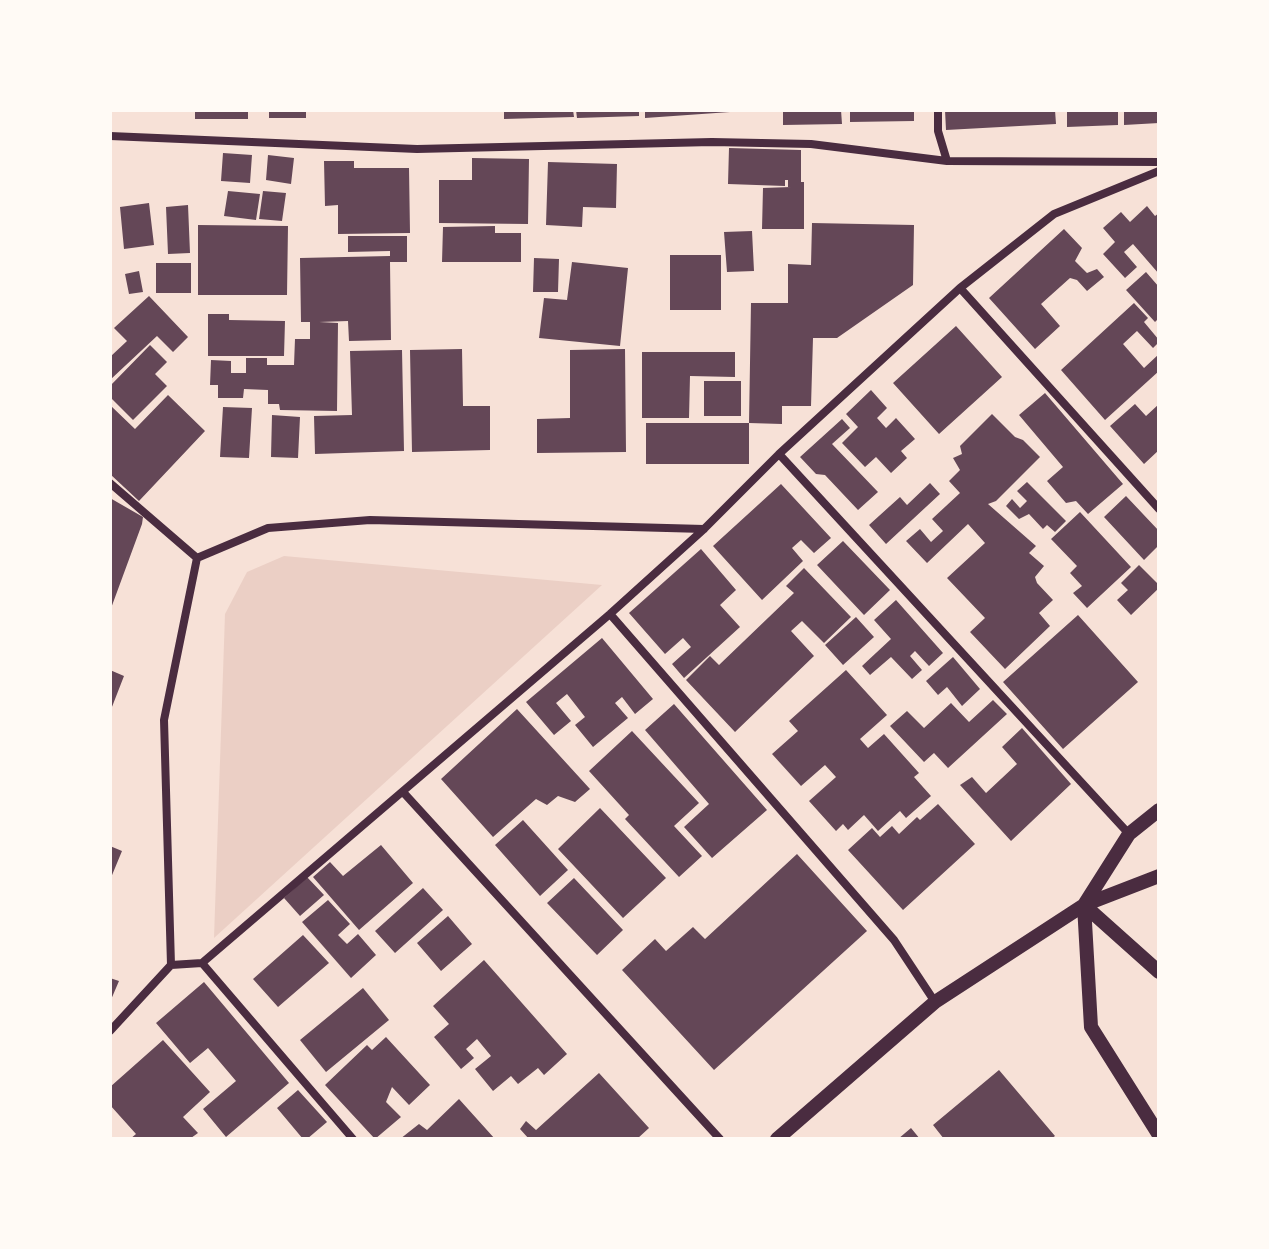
<!DOCTYPE html>
<html>
<head>
<meta charset="utf-8">
<style>
  body { margin:0 }
  #map { position:relative; width:1269px; height:1249px; overflow:hidden; background:#f7e1d7; font-family:"Fira Sans Condensed",sans-serif }
  canvas { display:block }
  .frame { position:absolute; inset:0; border:112px solid #fffaf5; pointer-events:none }
</style>
</head>
<body>
<div id="map">
<canvas width="1269" height="1249"></canvas>
<div class="frame"></div>
</div>
<script>
const c = document.querySelector('canvas').getContext('2d');
c.lineJoin = 'round';
function paint(path, color) {
  c.fillStyle = color;
  c.fill(path, 'evenodd');
}
function poly(rows) {
  const path = new Path2D();
  for (const r of rows) {
    path.moveTo(r[0], r[1]);
    for (let i = 2; i < r.length; i += 2) path.lineTo(r[i], r[i + 1]);
  }
  return path;
}
function strokePath(path, color, width, dash) {
  c.strokeStyle = color;
  c.lineWidth = width;
  c.lineCap = dash ? 'butt' : 'round';
  c.setLineDash(dash || []);
  c.stroke(path);
}
const green = poly([
  [284,556,602,585,214,938,225,614,247,572]
]);
const building = poly([
  [195,110,248,110,248,119,195,119],
  [269,110,306,110,306,118,269,118],
  [504,110,573,110,574,117,504,119],
  [576,110,639,110,639,116,577,118],
  [645,110,730,110,730,112,645,118],
  [783,110,841,110,842,124,783,125],
  [850,110,914,110,914,121,850,122],
  [945,110,1055,110,1056,124,946,130],
  [1067,110,1118,110,1118,125,1067,127],
  [1124,110,1159,110,1159,123,1124,125],
  [729,148,801,150,801,182,804,182,804,229,762,229,763,188,791,187,788,187,788,180,785,180,785,186,728,184],
  [223,153,252,155,250,183,221,181],
  [268,155,294,158,291,184,266,180],
  [472,158,529,159,528,224,439,223,439,180,472,180],
  [324,161,354,161,354,168,409,168,410,233,338,234,338,205,325,206],
  [548,162,617,164,616,208,583,207,582,227,546,225],
  [228,191,260,194,256,220,224,216],
  [263,191,286,193,282,221,259,219],
  [149,203,154,245,124,249,120,207],
  [188,205,190,253,168,254,166,207],
  [1147,206,1155,216,1159,213,1159,274,1133,244,1124,252,1137,267,1125,278,1103,254,1115,242,1103,228,1121,212,1130,222],
  [812,223,914,225,913,285,837,338,813,338,811,406,782,406,782,424,749,423,751,303,788,303,788,264,811,265],
  [198,225,288,226,287,295,198,295],
  [495,226,495,233,521,233,521,262,442,262,443,227],
  [1064,229,1082,248,1075,261,1087,273,1097,269,1104,277,1087,291,1077,280,1070,278,1041,304,1060,326,1035,349,989,298],
  [752,231,754,271,727,272,724,232],
  [348,236,407,236,407,262,390,262,391,340,349,341,348,321,319,322,338,323,337,411,280,410,279,404,268,404,268,390,244,389,243,398,218,398,218,385,210,385,211,360,231,361,231,373,246,373,246,358,267,358,267,365,294,365,295,339,310,339,310,322,301,322,300,258,390,256,390,251,348,252],
  [670,255,721,255,721,310,670,310],
  [534,258,559,259,558,292,533,292],
  [572,262,628,268,620,346,539,338,544,298,567,300],
  [156,263,191,263,191,293,156,293],
  [139,271,143,292,129,294,125,274],
  [1146,272,1159,287,1159,318,1155,322,1126,290],
  [149,296,188,337,173,352,157,336,110,380,110,357,127,341,114,328],
  [1134,303,1148,318,1144,322,1159,340,1159,342,1153,348,1137,331,1123,344,1144,368,1159,354,1159,371,1105,420,1061,370],
  [208,314,229,314,229,320,285,321,284,356,208,356],
  [956,326,1002,377,939,434,893,383],
  [150,345,167,362,155,374,167,386,133,420,110,397,110,386],
  [462,349,463,406,490,406,490,450,412,452,410,350],
  [625,349,626,452,537,453,537,419,570,418,570,350],
  [402,350,404,451,315,454,314,416,352,415,350,351],
  [642,352,735,352,735,377,690,376,689,418,642,418],
  [704,381,741,381,741,416,704,416],
  [871,390,887,408,877,418,886,428,896,418,915,439,901,451,907,458,891,473,876,457,865,467,842,443,858,427,846,414],
  [1045,393,1123,484,1088,514,1076,501,1066,503,1047,481,1063,467,1019,415],
  [168,395,205,431,139,501,110,474,110,405,135,429],
  [1135,404,1146,416,1159,404,1159,450,1144,464,1110,426],
  [223,407,252,408,249,458,220,457],
  [992,414,1015,437,1023,440,1040,457,996,501,988,504,1036,546,1029,553,1044,566,1035,577,1037,583,1053,600,1039,613,1050,626,1005,669,970,632,985,618,947,578,985,543,968,524,927,563,906,541,920,529,931,542,943,531,932,519,960,493,949,481,960,470,953,458,962,454,960,446],
  [272,415,300,417,298,458,271,457],
  [842,419,850,428,832,444,878,492,858,510,825,475,816,474,800,457],
  [646,423,749,423,749,464,646,464],
  [1027,482,1066,521,1055,532,1047,525,1043,529,1029,514,1019,519,1006,506,1012,499,1020,508,1027,501,1017,491],
  [930,483,940,494,886,544,869,525,900,497,907,505],
  [781,484,831,538,814,553,801,540,792,548,803,561,762,600,713,546],
  [1126,496,1159,531,1159,545,1144,560,1104,517],
  [110,498,143,517,142,524,110,611],
  [1080,512,1131,567,1087,608,1073,593,1082,586,1070,573,1077,566,1051,539],
  [843,541,890,590,864,615,817,565],
  [701,549,736,590,720,605,740,627,684,678,672,664,691,647,683,638,665,654,629,613],
  [1139,565,1159,585,1159,588,1131,615,1117,600,1128,590,1121,583],
  [804,568,851,617,824,643,802,621,791,631,814,656,735,732,686,680,710,656,719,665,794,593,786,586],
  [896,600,943,653,929,666,915,651,910,656,922,670,912,679,891,657,870,675,862,666,891,639,874,620],
  [1078,615,1138,682,1063,749,1003,682],
  [856,617,874,637,843,665,825,645],
  [602,638,653,699,635,714,622,697,615,703,628,718,593,747,575,725,585,717,567,694,556,703,571,721,554,735,526,702],
  [953,657,980,689,962,706,947,687,938,695,926,681],
  [110,670,124,676,110,712],
  [846,670,887,715,860,739,868,748,884,734,919,773,914,777,931,796,906,818,900,811,878,831,864,815,848,830,843,824,836,831,809,801,836,777,825,765,801,786,772,754,798,731,789,721],
  [993,700,1007,714,948,768,934,753,924,762,890,726,907,711,924,728,951,703,969,722],
  [674,704,767,810,712,858,684,827,709,804,645,730],
  [517,709,590,789,575,802,558,796,547,805,536,799,493,837,441,779],
  [1022,728,1071,784,1011,841,960,785,972,777,986,793,1017,764,1002,747],
  [632,731,699,803,674,826,702,856,679,877,625,819,629,815,589,771],
  [938,804,975,844,903,910,848,850,872,828,880,837,892,826,899,834,917,817,920,820],
  [600,808,666,878,623,918,558,849],
  [523,820,568,870,540,896,495,845],
  [381,845,413,883,359,930,313,877,330,862,343,876],
  [110,846,122,851,110,880],
  [797,854,867,931,714,1070,622,970,655,939,666,951,693,927,705,939],
  [307,877,324,895,300,916,284,898],
  [574,878,623,930,597,955,547,903],
  [423,888,443,910,395,953,375,931],
  [328,900,350,924,338,935,347,944,358,934,376,955,351,978,302,922],
  [448,916,472,944,441,971,417,943],
  [303,935,329,963,278,1007,253,979],
  [484,960,567,1054,544,1075,538,1068,518,1084,511,1076,493,1091,475,1069,491,1056,477,1039,466,1049,474,1058,461,1069,434,1037,449,1024,433,1006],
  [110,978,119,981,110,1002],
  [204,982,289,1083,226,1137,203,1109,236,1081,208,1048,190,1063,156,1023],
  [363,988,389,1020,326,1072,300,1040],
  [386,1037,430,1085,409,1105,392,1087,386,1102,401,1117,375,1139,325,1085,367,1045,372,1050],
  [163,1040,210,1092,183,1117,198,1133,191,1138,192,1139,130,1139,136,1134,110,1105,110,1087],
  [999,1070,1055,1136,1051,1139,944,1139,933,1125],
  [599,1073,649,1128,637,1139,529,1139,520,1129,526,1121,536,1130],
  [298,1090,327,1122,307,1139,303,1139,277,1108],
  [459,1099,495,1139,400,1139,419,1124,427,1130],
  [911,1128,920,1139,898,1139]
]);
const minor = poly([
  [938,110,938,131,947,161],
  [110,136,417,149,712,142,811,144,947,161,1159,162],
  [960,288,1159,509],
  [779,454,1129,834],
  [110,483,197,558],
  [610,614,894,940,935,1002],
  [403,792,720,1139],
  [202,963,353,1139],
  [171,965,164,720,197,558,268,528,370,520,704,529],
  [110,1031,171,965,202,963,610,614,704,529,779,454,960,288,1054,214,1159,171]
]);
const tertiary = poly([
  [1159,810,1129,834,1084,905,1091,1027,1159,1135],
  [1084,905,1159,972],
  [777,1139,935,1002,1084,905,1159,876]
]);
paint(green, '#ebcfc5');
paint(building, '#644757');
strokePath(minor, '#4a2c40', 8);
strokePath(tertiary, '#4a2c40', 14);
</script>
</body>
</html>
